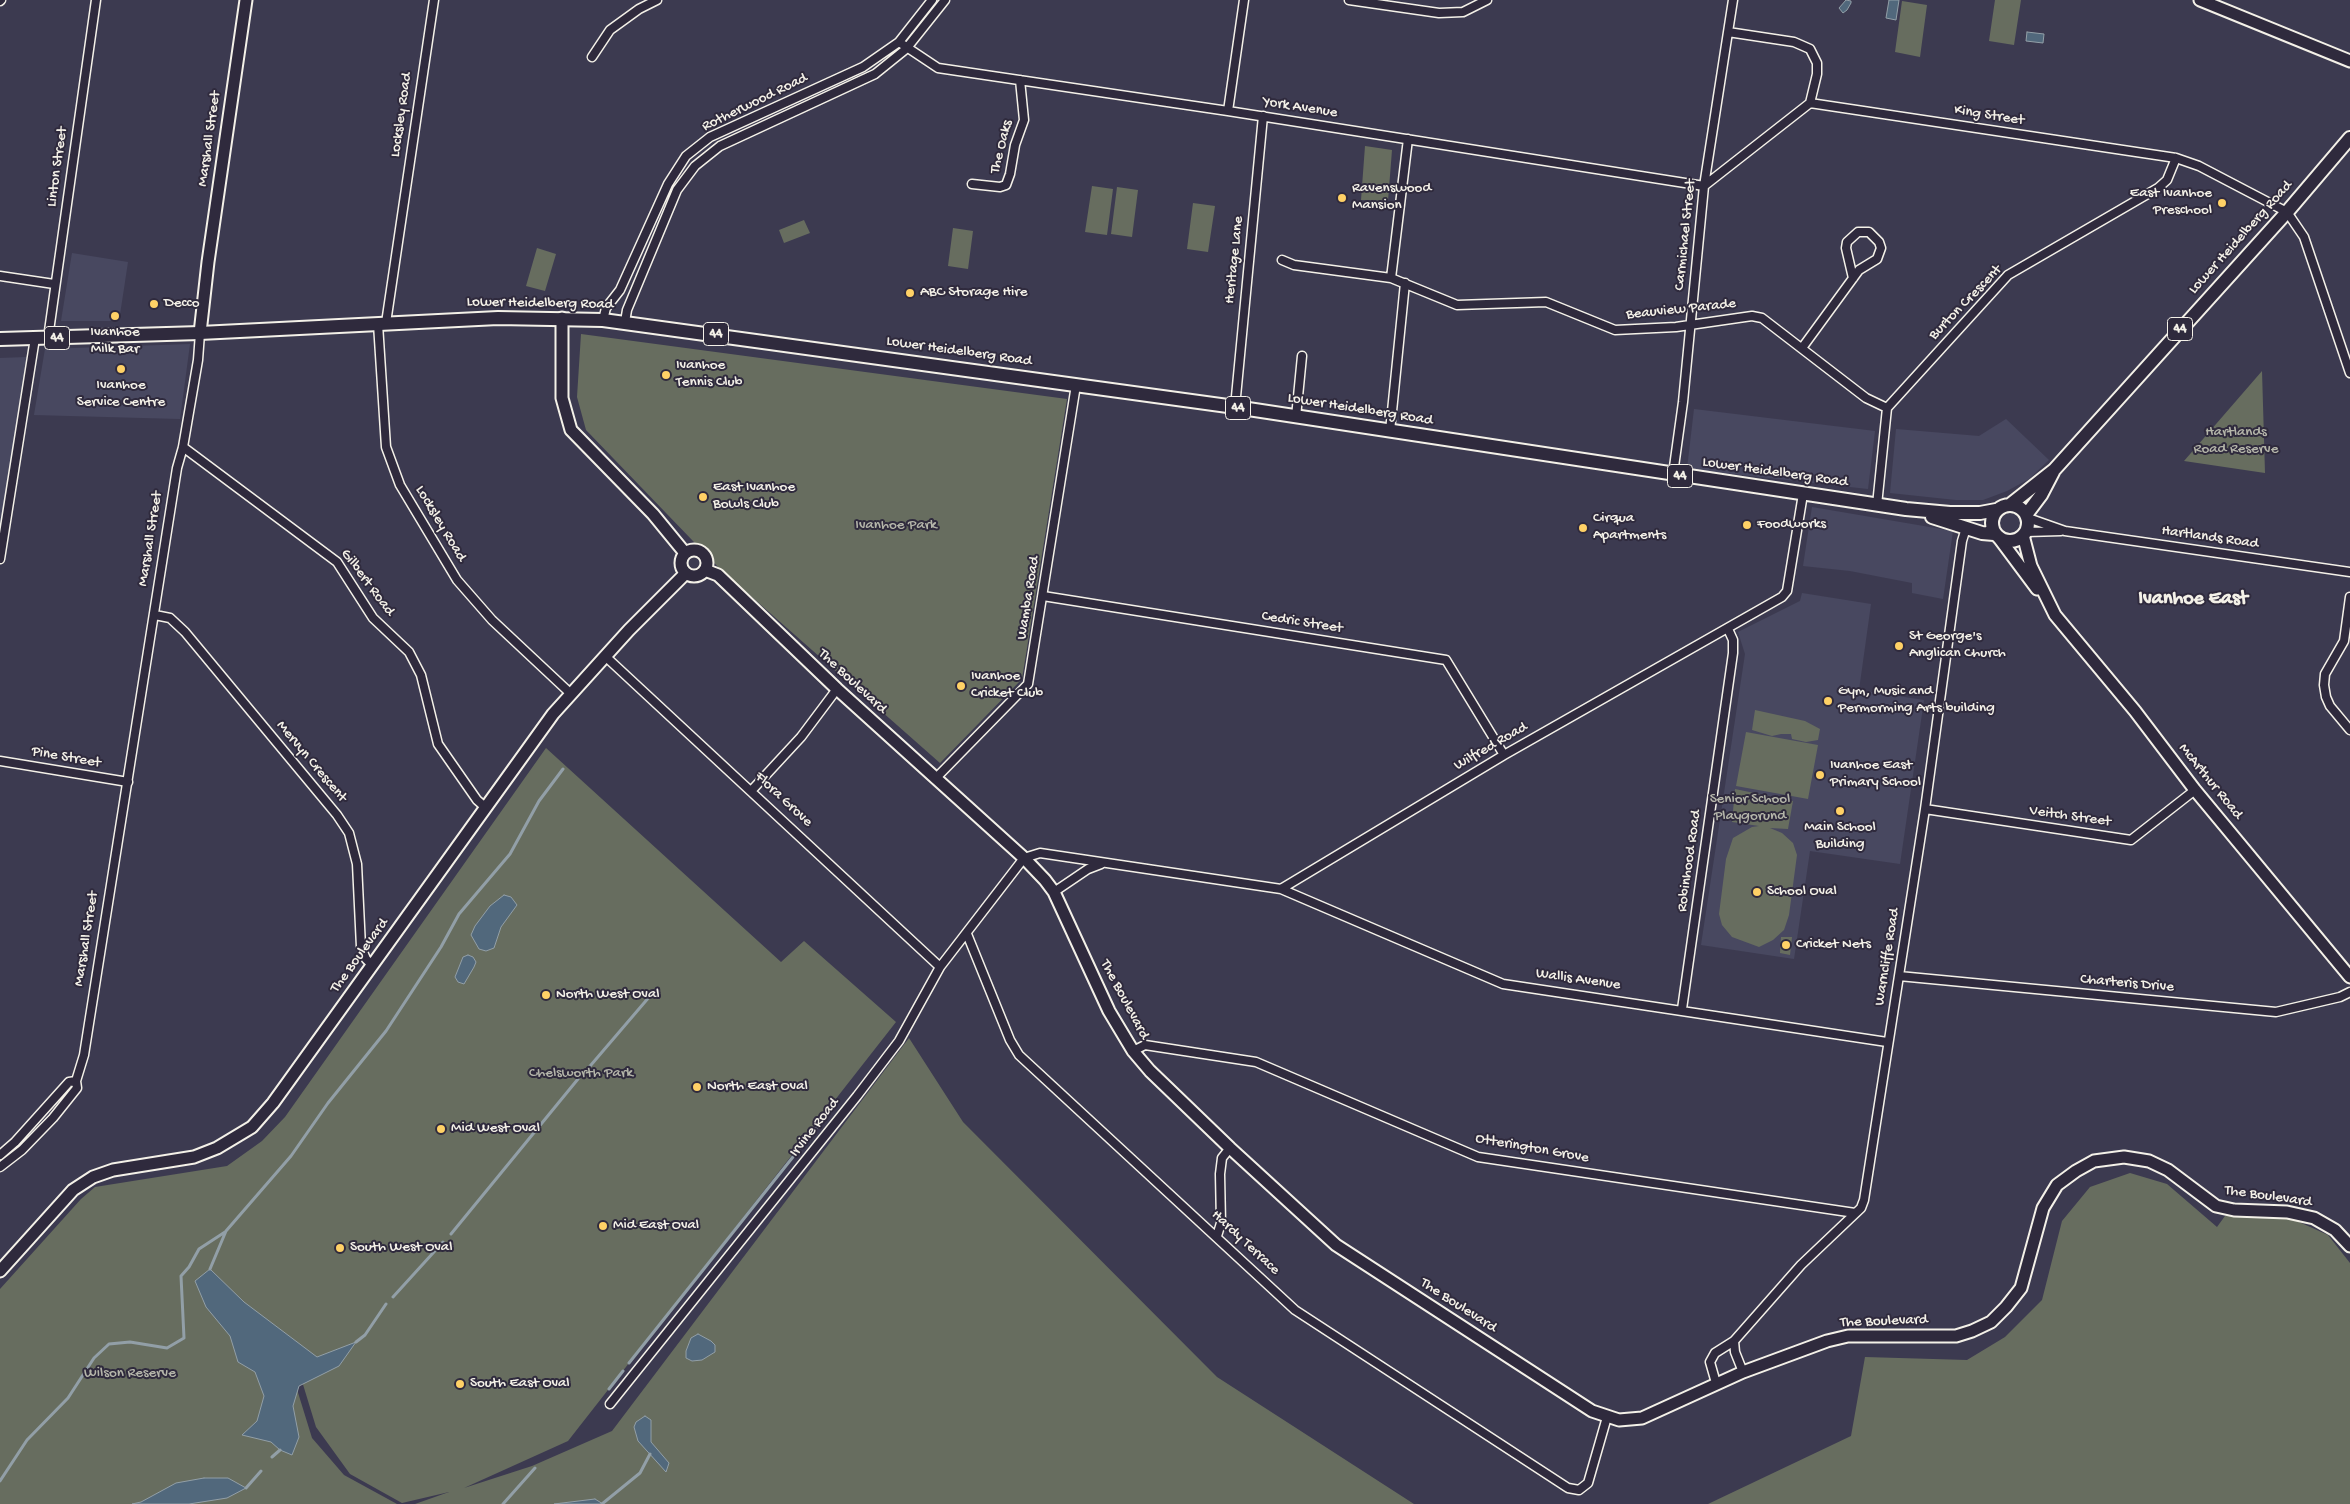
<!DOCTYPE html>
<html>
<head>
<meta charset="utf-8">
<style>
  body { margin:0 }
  canvas { display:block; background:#3c3a50 }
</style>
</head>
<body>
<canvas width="2350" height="1504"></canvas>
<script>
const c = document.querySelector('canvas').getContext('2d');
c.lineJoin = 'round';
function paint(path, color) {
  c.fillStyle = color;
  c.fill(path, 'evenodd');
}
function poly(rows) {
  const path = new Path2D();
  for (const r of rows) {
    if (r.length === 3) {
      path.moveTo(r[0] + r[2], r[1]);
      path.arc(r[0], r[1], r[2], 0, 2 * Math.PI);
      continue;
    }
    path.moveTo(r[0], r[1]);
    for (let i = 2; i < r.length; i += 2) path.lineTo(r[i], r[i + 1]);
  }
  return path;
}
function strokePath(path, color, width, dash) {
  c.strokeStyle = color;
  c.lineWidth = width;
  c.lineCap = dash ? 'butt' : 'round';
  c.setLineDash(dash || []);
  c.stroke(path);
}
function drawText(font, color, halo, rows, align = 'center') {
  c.font = font + ' "Gochi Hand",sans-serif';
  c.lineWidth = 4;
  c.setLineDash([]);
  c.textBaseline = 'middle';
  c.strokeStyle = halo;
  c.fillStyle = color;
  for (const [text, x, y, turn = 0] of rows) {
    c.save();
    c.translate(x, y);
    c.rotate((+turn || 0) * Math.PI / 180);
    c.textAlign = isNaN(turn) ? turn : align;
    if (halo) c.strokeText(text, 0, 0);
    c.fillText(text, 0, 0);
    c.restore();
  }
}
const built = poly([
  [72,253,128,262,119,321,61,321],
  [190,344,180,419,34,415,45,349],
  [27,357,0,532,0,358],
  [1694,409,1875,431,1868,489,1687,469],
  [2006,419,2049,460,2029,479,2007,491,1983,500,1956,500,1890,493,1896,429,1979,436],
  [1812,507,1953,531,1943,599,1912,593,1912,583,1850,571,1803,566],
  [1802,593,1871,604,1859,690,1924,700,1900,864,1810,851,1794,959,1701,945,1745,654,1738,632,1800,601]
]);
const green = poly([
  [1995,0,2021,0,2014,45,1989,41],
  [1902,1,1927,5,1920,57,1895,52],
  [1365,146,1392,150,1388,201,1361,200],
  [1092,186,1113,189,1107,235,1085,232],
  [1117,187,1138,190,1132,237,1111,234],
  [1193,203,1215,206,1208,252,1187,249],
  [804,220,810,233,784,243,779,230],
  [953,228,973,231,968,269,948,266],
  [537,248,556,254,545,291,526,286],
  [581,334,1067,399,1022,679,940,763,719,568,586,430,577,397],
  [2262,371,2265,473,2184,461],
  [1755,710,1805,721,1820,729,1818,740,1806,742,1792,739,1791,734,1781,734,1772,736,1752,730],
  [1746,732,1818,745,1808,799,1736,786],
  [546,748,781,962,804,941,896,1022,568,1441,464,1488,532,1466,612,1431,909,1038,963,1122,1217,1377,1414,1504,415,1504,449,1492,402,1503,350,1474,316,1427,294,1355,287,1357,312,1438,344,1475,397,1504,0,1504,0,1289,81,1199,95,1187,227,1166,262,1141,285,1117],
  [1735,789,1793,801,1788,829,1770,828,1782,833,1793,843,1797,855,1789,915,1784,930,1773,940,1759,947,1732,937,1722,925,1719,914,1726,859,1733,838,1752,827,1759,826,1732,822],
  [1781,937,1792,937,1790,955,1780,953],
  [2130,1173,2167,1184,2217,1227,2225,1216,2288,1217,2328,1235,2350,1263,2350,1504,1708,1504,1851,1436,1865,1357,1967,1360,2005,1337,2042,1300,2062,1221,2090,1187]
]);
const water = poly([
  [1846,0,1851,1,1851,3,1847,10,1843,13,1839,8,1846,0],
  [1889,0,1899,0,1896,20,1886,18,1889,0],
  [2027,32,2044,34,2043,43,2026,41,2027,32],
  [504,895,511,897,517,905,501,927,494,948,486,951,479,949,471,935,475,926,490,906,504,895],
  [468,955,473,957,476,962,474,967,464,984,458,982,455,977,463,957,468,955],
  [210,1269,244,1302,317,1357,356,1342,339,1366,299,1386,293,1406,299,1437,292,1455,280,1450,271,1442,242,1435,257,1421,264,1396,255,1372,238,1362,230,1336,206,1307,195,1281,210,1269],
  [698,1334,711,1341,715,1345,715,1352,702,1360,692,1361,686,1358,686,1351,691,1338,698,1334],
  [645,1416,651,1420,651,1442,669,1463,666,1472,638,1441,634,1427,636,1422,645,1416],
  [204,1478,228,1478,246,1488,227,1498,189,1504,132,1504,141,1502,176,1483,204,1478],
  [595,1499,603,1504,554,1504,595,1499]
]);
const stream = poly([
  [585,1072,650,996],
  [451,1234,578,1079],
  [210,1269,226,1231,291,1156,328,1103,386,1031,441,947,459,914,510,854,539,801,563,769],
  [393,1297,443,1242],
  [356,1342,365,1335,386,1304],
  [629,1363,816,1128],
  [609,1389,623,1371],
  [272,1457,280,1450],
  [0,1481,27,1440,68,1398,94,1358,109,1344,130,1342,167,1348,184,1338,181,1276,189,1267,199,1249,225,1232],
  [246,1488,261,1471],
  [503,1504,535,1468],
  [602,1504,640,1473,650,1454]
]);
const street = poly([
  [1349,0,1439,13,1463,12,1487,0],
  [0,1,1,0],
  [1728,32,1794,42,1810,49,1817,63,1817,74,1810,103],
  [899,42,938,68,1228,111,1704,186,1810,103,2176,158,2199,166,2287,212,2304,237,2350,373],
  [592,57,610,30,639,9,657,0],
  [1228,111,1244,0],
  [972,184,1000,187,1006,185,1010,174,1015,145,1024,120,1020,80],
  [1282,260,1294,265,1391,278,1457,305,1546,302,1615,330,1676,327,1752,316,1762,318,1866,398,1887,408],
  [0,276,54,284],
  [1391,278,1408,139],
  [603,320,606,308,620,290,668,184,686,156,710,137,863,67,899,42,932,0],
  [625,322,627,310,677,190,695,166,720,146,875,74,906,49,945,0],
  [386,323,434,0],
  [378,324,386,447,400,485,457,580,492,620,570,693],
  [48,338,96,0],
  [1802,348,1859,270,1877,259,1881,248,1879,242,1869,232,1858,232,1847,242,1846,248,1853,278],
  [1235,407,1263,116],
  [1296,417,1302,356],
  [1390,431,1405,283],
  [183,447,337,562,373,618,409,652,421,675,438,744,477,800,485,807],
  [1673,474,1683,402,1704,186,1733,0],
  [1877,505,1887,408,2008,275,2158,188,2167,180,2176,158],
  [2028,518,2065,531,2350,572],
  [2026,532,2061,531],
  [0,559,35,338],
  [1043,596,1446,660,1504,755],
  [2350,597,2344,641,2325,674,2324,685,2326,697,2330,706,2350,730],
  [155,615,170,618,185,632,337,815,349,833,357,864,361,947,366,959,372,965],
  [605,656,940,967],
  [0,761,128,782],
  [935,779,1028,684,1076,385],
  [752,790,801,737,837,689],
  [1925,809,2131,840,2195,790],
  [1281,889,1503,984,1887,1042],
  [1054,892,1088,869,1101,864],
  [967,934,1010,1040,1019,1055,1295,1310,1568,1488,1579,1490,1588,1483,1607,1417],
  [1899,976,2276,1012,2340,997,2350,992],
  [1682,1009,1733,653,1733,640,1728,629],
  [1133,1051,1145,1045,1256,1062,1478,1157,1855,1213],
  [0,1155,15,1142,69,1082,76,1081],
  [0,1167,22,1150,53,1118,77,1088,76,1081,84,1055,177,468,183,447,198,360,200,333],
  [1217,1236,1221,1223,1220,1174,1222,1158,1230,1148],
  [1734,1341,1735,1352,1743,1372],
  [1716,1383,1710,1362,1715,1353,1734,1341,1801,1265,1861,1208,1864,1200,1925,809,1962,541,1966,528],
  [610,1404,857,1096,899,1041,940,967,1024,858,1040,853,1281,889,1504,755,1782,597,1787,591,1803,494]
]);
const secondary = poly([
  [2200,0,2350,61],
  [562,318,562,398,571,430,653,514,685,553],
  [200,333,208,262,246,0],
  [2023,535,2031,566,2055,615,2135,711,2195,790,2350,977],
  [1999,538,2037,589],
  [694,563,13],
  [705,570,718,575,837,689,1024,858,1045,880,1054,892,1109,1011,1133,1051,1150,1071,1230,1148,1336,1245,1592,1411,1619,1420,1642,1418,1743,1372,1827,1341,1848,1336,1956,1336,1972,1331,1991,1322,2006,1307,2021,1288,2043,1208,2057,1185,2076,1171,2094,1161,2124,1157,2149,1161,2168,1170,2216,1206,2234,1210,2287,1212,2314,1218,2335,1230,2350,1246],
  [0,1271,73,1190,93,1177,113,1170,194,1157,217,1148,252,1127,273,1103,553,714,629,630,686,573]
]);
const primary = poly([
  [0,339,200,333,498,318,603,320,1235,407,1906,509,1950,513,1980,513,1996,510],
  [2011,504,2054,470,2287,212,2350,138],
  [2010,523,18],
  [2026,515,2041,495,2053,472],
  [1932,517,1982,533,1994,534]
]);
const markers = [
  [1342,198,5,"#ffd166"],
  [2222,203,5,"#ffd166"],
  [910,293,5,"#ffd166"],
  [154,304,5,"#ffd166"],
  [115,316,5,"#ffd166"],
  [121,369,5,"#ffd166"],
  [666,375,5,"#ffd166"],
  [703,497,5,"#ffd166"],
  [1747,525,5,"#ffd166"],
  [1583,528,5,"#ffd166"],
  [1899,646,5,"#ffd166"],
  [961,686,5,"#ffd166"],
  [1828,701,5,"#ffd166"],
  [1820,775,5,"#ffd166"],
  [1840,811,5,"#ffd166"],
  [1757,892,5,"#ffd166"],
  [1786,945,5,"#ffd166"],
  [546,995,5,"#ffd166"],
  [697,1087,5,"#ffd166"],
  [441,1129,5,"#ffd166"],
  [603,1226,5,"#ffd166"],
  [340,1248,5,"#ffd166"],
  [460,1384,5,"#ffd166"]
];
const shields = [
  [2180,329,25],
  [716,334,25],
  [57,338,25],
  [1238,408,25],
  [1680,476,25]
];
const shieldNames = [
  ["44",2180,329],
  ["44",716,334],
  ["44",57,338],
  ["44",1238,408],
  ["44",1680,476]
];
const streetNames = [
  ["Rotherwood Road",755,103,-26],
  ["York Avenue",1300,108,9],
  ["Locksley Road",402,115,-82],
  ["King Street",1989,116,9],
  ["Marshall Street",210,139,-82],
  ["The Oaks",1002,147,-76],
  ["Linton Street",58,167,-82],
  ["Carmichael Street",1686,235,-84],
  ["Lower Heidelberg Road",2241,238,-48],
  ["Heritage Lane",1235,260,-84],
  ["Burton Crescent",1966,303,-46],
  ["Lower Heidelberg Road",540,304,1],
  ["Beauview Parade",1681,310,-6],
  ["Lower Heidelberg Road",959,352,8],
  ["Lower Heidelberg Road",1360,410,9],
  ["Lower Heidelberg Road",1775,473,8],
  ["Locksley Road",440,524,59],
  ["Hartlands Road",2210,538,8],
  ["Marshall Street",151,539,-81],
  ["Gilbert Road",367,583,53],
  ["Wamba Road",1029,598,-81],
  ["Cedric Street",1302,623,9],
  ["The Boulevard",852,682,43],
  ["Wilfred Road",1491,747,-30],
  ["Pine Street",66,758,10],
  ["Mervyn Crescent",311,762,50],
  ["McArthur Road",2210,782,51],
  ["Flora Grove",783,800,43],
  ["Veitch Street",2070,817,8],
  ["Robinhood Road",1690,861,-82],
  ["Marshall Street",87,939,-81],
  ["The Boulevard",360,956,-54],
  ["Warncliffe Road",1888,957,-81],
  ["Wallis Avenue",1578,980,8],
  ["Charteris Drive",2127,984,5],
  ["The Boulevard",1124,1000,62],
  ["Irvine Road",815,1128,-52],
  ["Otterington Grove",1532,1149,10],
  ["The Boulevard",2268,1197,8],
  ["Hardy Terrace",1245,1243,43],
  ["The Boulevard",1458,1306,33],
  ["The Boulevard",1884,1322,-2]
];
const poiNames = [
  ["Ravenswood",1352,189],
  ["Mansion",1352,206],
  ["East Ivanhoe",2212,194,"right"],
  ["Preschool",2212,211,"right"],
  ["ABC Storage Hire",920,293],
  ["Decco",164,304],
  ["Ivanhoe",115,333,"center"],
  ["Milk Bar",115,350,"center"],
  ["Ivanhoe",676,366],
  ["Tennis Club",676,383],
  ["Ivanhoe",121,386,"center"],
  ["Service Centre",121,403,"center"],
  ["East Ivanhoe",713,488],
  ["Bowls Club",713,505],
  ["Cirqua",1593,519],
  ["Apartments",1593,536],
  ["Foodworks",1757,525],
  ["St George's",1909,637],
  ["Anglican Church",1909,654],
  ["Ivanhoe",971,677],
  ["Cricket Club",971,694],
  ["Gym, Music and",1838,692],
  ["Permorming Arts building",1838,709],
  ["Ivanhoe East",1830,766],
  ["Primary School",1830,783],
  ["Main School",1840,828,"center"],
  ["Building",1840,845,"center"],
  ["School Oval",1767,892],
  ["Cricket Nets",1796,945],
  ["North West Oval",556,995],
  ["North East Oval",707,1087],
  ["Mid West Oval",451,1129],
  ["Mid East Oval",613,1226],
  ["South West Oval",350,1248],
  ["South East Oval",470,1384]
];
const parkNames = [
  ["Hartlands",2236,433],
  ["Road Reserve",2236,450],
  ["Ivanhoe Park",896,526],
  ["Senior School",1750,800],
  ["Playgorund",1750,817],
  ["Chelsworth Park",581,1074],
  ["Wilson Reserve",130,1374]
];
const districtNames = [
  ["Ivanhoe East",2193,600]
];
paint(built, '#484860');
paint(green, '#676d5f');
paint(water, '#51687c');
strokePath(water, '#929fa7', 1);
strokePath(stream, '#929fa7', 3);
strokePath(street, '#f4f1e8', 11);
strokePath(secondary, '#f4f1e8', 15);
strokePath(primary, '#f4f1e8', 16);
strokePath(street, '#2f2a3d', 8);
strokePath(secondary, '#2f2a3d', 11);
strokePath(primary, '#2f2a3d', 12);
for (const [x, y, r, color] of markers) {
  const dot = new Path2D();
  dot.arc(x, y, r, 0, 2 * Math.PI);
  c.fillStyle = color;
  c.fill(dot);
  strokePath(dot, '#2f2a3d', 2);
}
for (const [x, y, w] of shields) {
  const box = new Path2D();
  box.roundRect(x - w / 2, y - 11.5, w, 23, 4);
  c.fillStyle = '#2f2a3d';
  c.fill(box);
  strokePath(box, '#f4f1e8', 1);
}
drawText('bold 14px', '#f4f1e8', null, shieldNames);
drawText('15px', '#f4f1e8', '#2f2a3d', streetNames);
drawText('15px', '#f4f1e8', '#2f2a3d', poiNames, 'left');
drawText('15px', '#b5b6aa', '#2f2a3d', parkNames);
drawText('bold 20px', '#f4f1e8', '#2f2a3d', districtNames);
</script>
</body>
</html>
